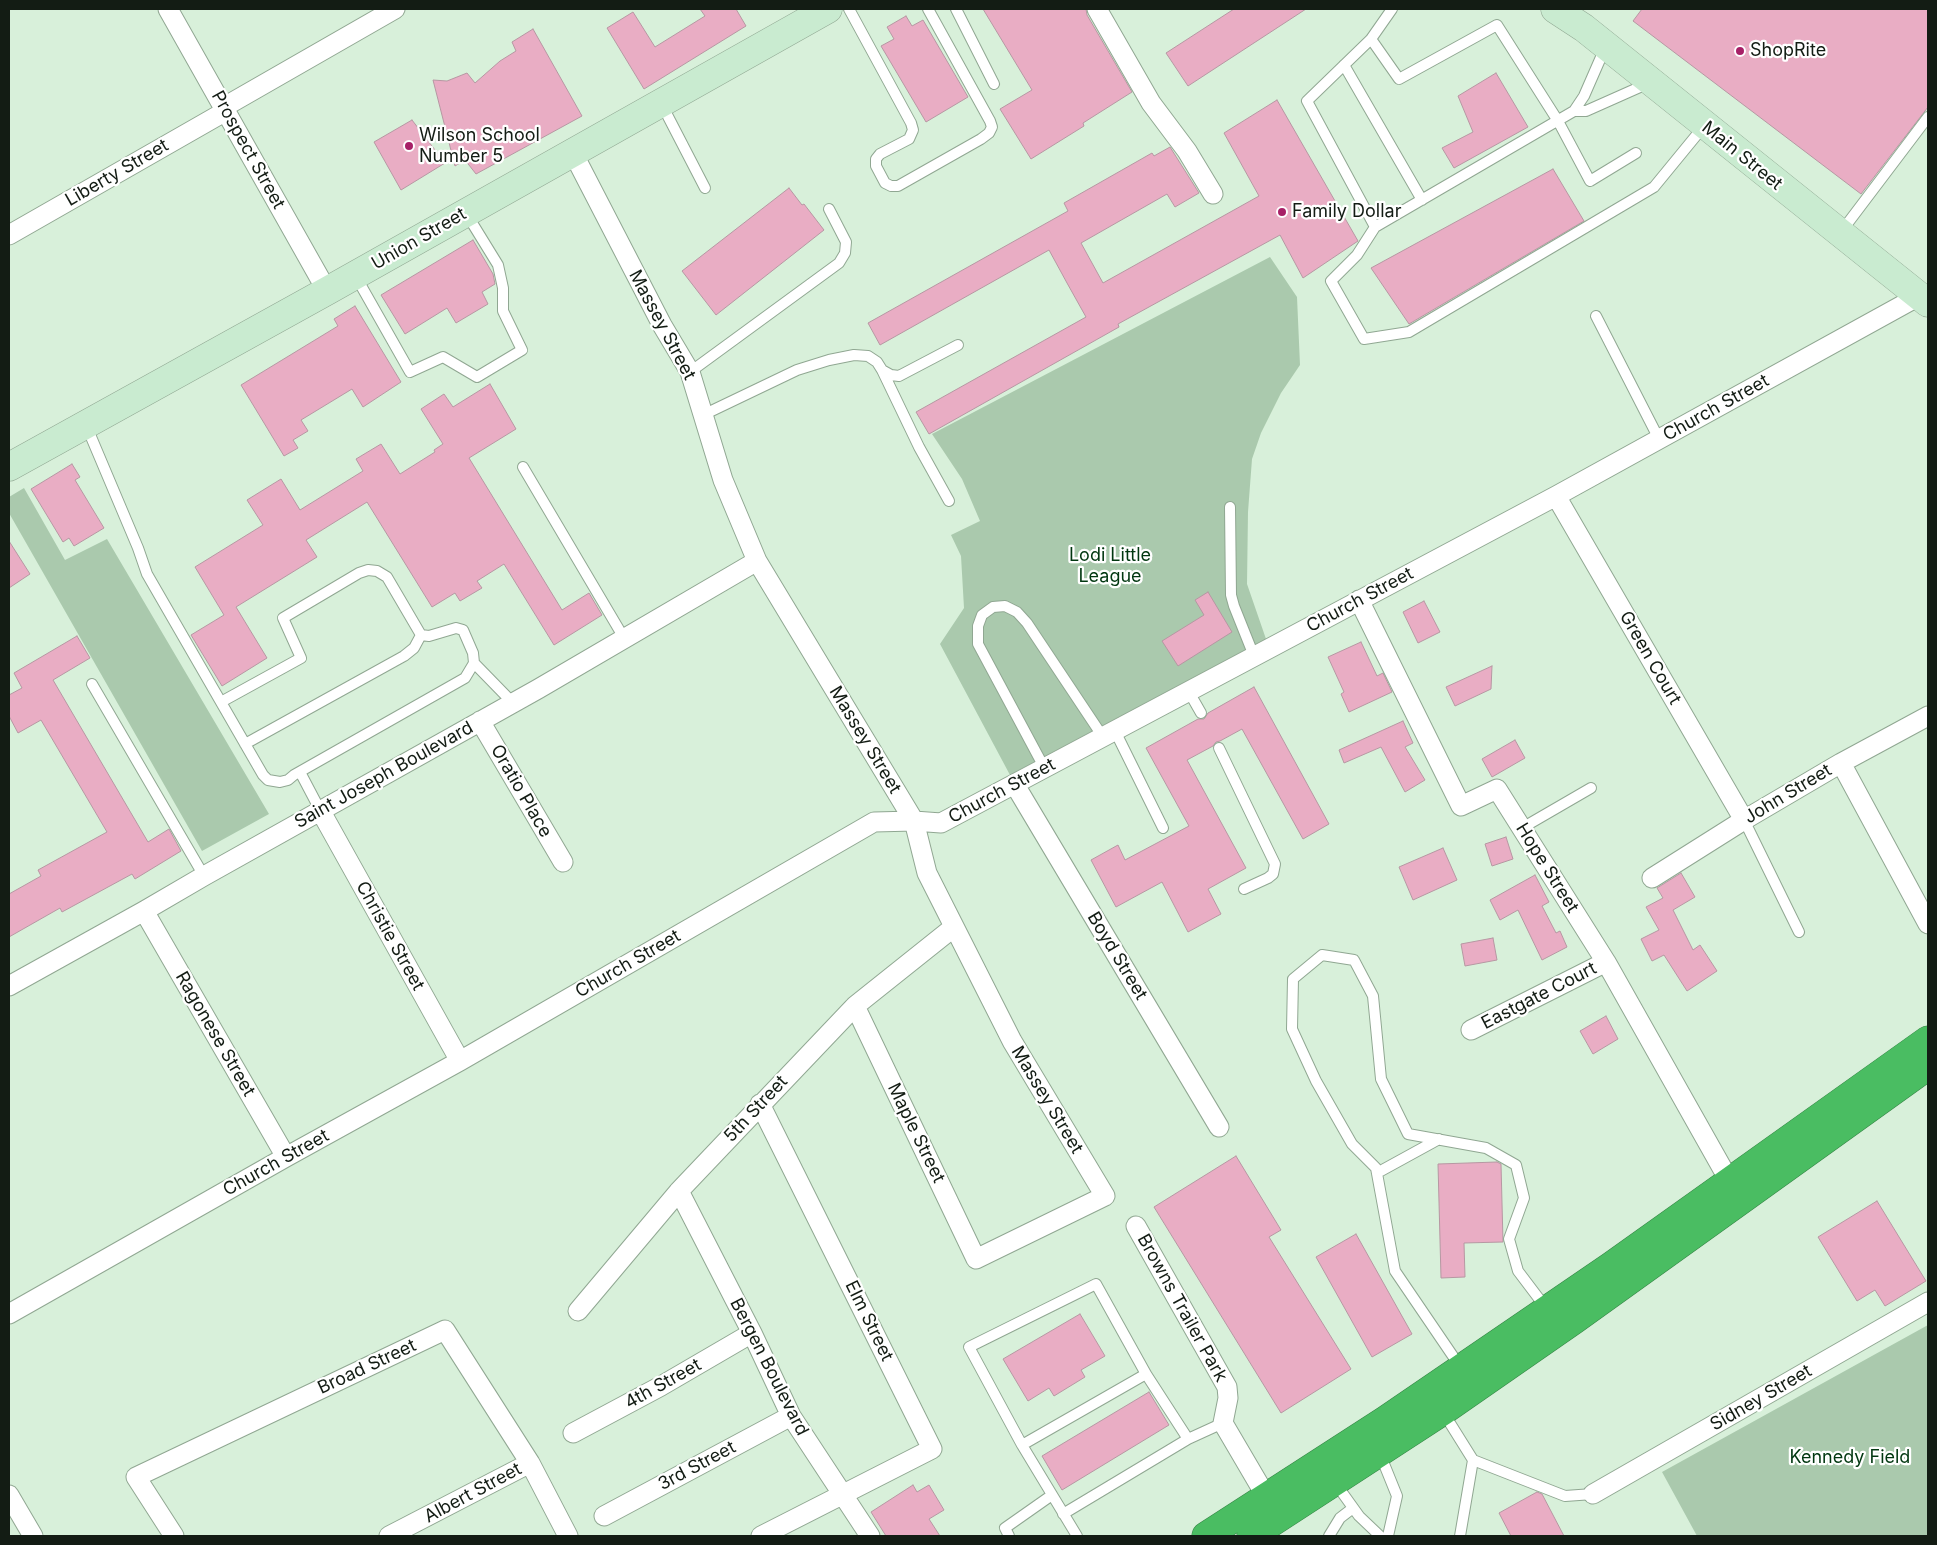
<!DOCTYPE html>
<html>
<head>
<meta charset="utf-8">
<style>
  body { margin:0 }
  #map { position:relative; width:1937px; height:1545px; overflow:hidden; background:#d8f0da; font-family:Inter,sans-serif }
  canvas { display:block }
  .frame { position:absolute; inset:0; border:10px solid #131c14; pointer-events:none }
</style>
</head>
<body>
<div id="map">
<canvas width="1937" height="1545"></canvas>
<div class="frame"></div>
</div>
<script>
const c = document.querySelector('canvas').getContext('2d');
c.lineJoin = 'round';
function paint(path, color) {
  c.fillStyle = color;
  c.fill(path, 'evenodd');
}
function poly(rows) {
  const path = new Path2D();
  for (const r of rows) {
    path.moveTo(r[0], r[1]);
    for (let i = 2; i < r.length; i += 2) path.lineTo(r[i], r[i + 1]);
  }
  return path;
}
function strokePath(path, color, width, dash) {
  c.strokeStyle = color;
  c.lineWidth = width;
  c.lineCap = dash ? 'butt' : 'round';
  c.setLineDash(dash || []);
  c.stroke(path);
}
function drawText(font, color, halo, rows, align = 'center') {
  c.font = font + ' Inter,sans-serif';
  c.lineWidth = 4.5;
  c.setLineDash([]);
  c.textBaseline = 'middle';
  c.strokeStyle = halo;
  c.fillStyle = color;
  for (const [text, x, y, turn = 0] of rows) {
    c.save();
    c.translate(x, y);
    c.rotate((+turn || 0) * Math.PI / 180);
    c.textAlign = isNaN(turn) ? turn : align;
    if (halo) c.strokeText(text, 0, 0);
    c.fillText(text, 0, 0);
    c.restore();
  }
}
const green = poly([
  [1270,257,1297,297,1300,365,1281,393,1261,433,1252,459,1248,512,1247,584,1266,639,1010,775,940,644,964,608,961,556,951,535,980,521,962,479,932,434],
  [24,488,65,560,107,539,269,814,202,851,9,513,9,497],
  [1928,1325,1928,1536,1697,1536,1662,1472]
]);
const building = poly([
  [700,9,736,9,746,26,644,89,607,28,633,12,655,47,705,16,700,9],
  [983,9,1086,9,1087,15,1132,92,1083,123,1084,126,1031,159,1000,109,1032,90,983,9],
  [1234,9,1306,9,1188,86,1166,53,1234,9],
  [1642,9,1928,9,1928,107,1861,194,1633,21,1642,9],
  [906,16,912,26,923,20,968,97,926,122,881,46,894,39,887,27,906,16],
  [533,29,582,116,476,174,465,160,455,166,433,80,447,81,467,73,475,83,500,61,516,51,512,42,533,29],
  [1496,73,1528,127,1454,168,1442,148,1473,132,1458,96,1496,73],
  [1277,100,1358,241,1303,278,1280,235,1118,324,1119,327,929,434,916,412,1086,317,1067,283,1049,250,880,345,868,323,1068,211,1064,203,1152,153,1154,156,1170,147,1199,193,1175,207,1167,194,1081,243,1103,283,1259,196,1224,133,1277,100],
  [412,120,445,163,401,190,374,142,412,120],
  [1553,169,1584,221,1409,324,1371,268,1553,169],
  [789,188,802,205,804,204,824,230,716,315,682,271,789,188],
  [473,240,493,274,495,284,482,292,488,304,456,323,447,308,405,334,381,295,473,240],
  [355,306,401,382,363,407,352,389,301,420,308,431,293,440,298,448,284,456,241,385,338,326,334,319,355,306],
  [490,384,516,429,469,458,562,610,589,593,602,615,554,645,504,564,477,581,482,588,460,601,455,593,432,607,367,502,306,540,317,557,236,607,267,658,222,686,191,635,224,615,195,567,263,525,247,500,281,479,300,510,363,471,356,459,381,444,400,474,435,452,434,450,443,444,421,409,444,394,453,407,490,384],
  [72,464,80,477,75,480,104,528,74,546,69,538,63,542,31,489,72,464],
  [9,541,30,574,9,588,9,541],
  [1208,592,1232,632,1178,666,1162,641,1204,615,1195,600,1208,592],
  [1424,601,1440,632,1418,643,1403,612,1424,601],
  [77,636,90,658,53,680,148,842,169,829,181,851,135,879,132,874,62,912,60,908,9,937,9,894,41,876,38,870,107,832,41,720,18,733,9,716,9,695,22,688,14,673,77,636],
  [1361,642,1377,676,1383,673,1392,692,1349,712,1341,694,1344,692,1328,657,1361,642],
  [1492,666,1491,689,1455,706,1446,687,1492,666],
  [1254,687,1329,824,1303,839,1242,729,1220,741,1216,742,1213,746,1187,760,1246,868,1208,889,1221,914,1188,932,1162,882,1116,907,1091,860,1118,845,1125,860,1189,826,1146,748,1198,719,1204,719,1208,713,1254,687],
  [1403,721,1413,743,1405,747,1425,780,1405,792,1381,747,1344,763,1339,750,1403,721],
  [1515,740,1525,758,1492,777,1482,759,1515,740],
  [1506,837,1513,859,1492,866,1485,844,1506,837],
  [1443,848,1457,880,1413,900,1399,867,1443,848],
  [1681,873,1695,897,1673,910,1693,950,1700,945,1717,971,1687,991,1664,955,1652,961,1641,939,1659,930,1646,907,1663,898,1657,888,1681,873],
  [1535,875,1549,902,1542,906,1556,933,1560,931,1567,947,1542,960,1518,910,1500,920,1490,900,1535,875],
  [1493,938,1497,960,1465,966,1461,944,1493,938],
  [1606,1016,1618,1039,1593,1054,1580,1031,1606,1016],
  [1236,1156,1281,1230,1269,1237,1351,1369,1281,1413,1154,1207,1236,1156],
  [1497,1162,1501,1164,1503,1242,1464,1243,1465,1277,1441,1278,1438,1164,1497,1162],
  [1877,1201,1926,1281,1885,1306,1875,1290,1857,1301,1818,1237,1877,1201],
  [1356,1234,1412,1334,1372,1357,1316,1257,1356,1234],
  [1080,1314,1105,1356,1081,1370,1085,1377,1054,1396,1049,1388,1028,1401,1003,1359,1080,1314],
  [1149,1392,1169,1425,1062,1490,1042,1456,1149,1392],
  [913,1485,917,1492,929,1485,944,1510,929,1519,940,1536,886,1536,871,1512,913,1485],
  [1537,1492,1542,1494,1564,1536,1511,1536,1499,1513,1537,1492]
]);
const lane = poly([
  [849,9,911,123,913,130,909,139,880,154,876,159,876,166,885,183,891,186,898,186,981,139,989,133,992,127,990,121,928,9],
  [956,9,994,84],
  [1392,9,1371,39,1307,101,1375,227,1574,111,1584,96,1605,48],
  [1371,39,1399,79,1497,25,1558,121,1590,181,1636,153],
  [1344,65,1422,200],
  [661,103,705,188],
  [1574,111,1586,111,1649,83],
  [1375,227,1357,255,1331,281,1364,339,1409,332,1654,187,1704,126],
  [1841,232,1928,117],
  [355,275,410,372,443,357,477,377,522,350,503,311,503,288,498,265,466,213],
  [1596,316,1659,439],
  [882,370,891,375,899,376,958,345],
  [690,372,839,263,845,253,846,242,829,209],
  [703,415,797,370,829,360,854,355,868,356,877,362,882,370,919,447,949,501],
  [86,425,138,548,147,574,263,775,268,780,280,782,288,780,294,775,465,678,474,663,473,653,463,630,456,628,429,636,421,635,387,577,377,571,368,570,359,573,283,618,301,658,221,702],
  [523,467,624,638],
  [1230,507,1231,595,1234,606,1254,656],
  [474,663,513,703],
  [92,684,204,876],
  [1189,692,1201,713],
  [1115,731,1163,828],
  [245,744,404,656,414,648,421,635],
  [1219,748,1275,864,1273,874,1268,878,1244,889],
  [1045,769,978,644,978,626,982,615,993,607,1005,606,1017,612,1027,623,1103,737],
  [300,772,320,810],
  [1744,820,1799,932],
  [1522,828,1591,788],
  [1377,1173,1439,1139],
  [1461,1368,1395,1271,1376,1168,1352,1144,1316,1081,1292,1029,1293,979,1322,955,1354,960,1373,996,1381,1079,1408,1134,1486,1148,1516,1165,1524,1198,1509,1239,1518,1271,1546,1308],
  [1146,1374,1188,1439],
  [1443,1412,1473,1460],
  [1022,1445,1146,1374,1096,1284,969,1347,1022,1445,1077,1536],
  [1380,1454,1397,1496,1388,1536],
  [1336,1484,1359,1516,1380,1536],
  [1063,1514,1188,1439,1223,1423],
  [1009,1536,1005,1528,1052,1495],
  [1329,1536,1340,1518,1353,1508],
  [1460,1536,1473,1460,1565,1496,1593,1494]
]);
const street = poly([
  [168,9,327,291],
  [1097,9,1151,103,1187,151,1213,194],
  [224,107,395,9],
  [572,151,662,325,690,372,723,480,757,561,914,821,927,873,1012,1041,1105,1196,976,1259,855,1006],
  [9,235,226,111],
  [1556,496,1744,820],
  [1359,600,1461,806,1497,789,1606,962,1730,1182],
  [480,721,563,862],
  [1841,763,1928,924],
  [1015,785,1219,1127],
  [320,810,460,1061],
  [1652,878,1744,820,1841,763,1928,716],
  [144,911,286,1157],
  [9,986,144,911,204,876,538,689,757,561],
  [1471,1030,1606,962],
  [760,1104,932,1449,761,1536],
  [679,1191,752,1333,791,1416,870,1536],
  [1136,1226,1227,1387,1228,1398,1223,1423,1267,1498],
  [578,1311,679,1191,855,1006,954,927],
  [9,1314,286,1157,460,1061,874,822,914,821,941,823,1556,496,1919,296],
  [573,1433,661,1386,752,1333],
  [1593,1494,1928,1302],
  [9,1495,33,1536],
  [604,1516,791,1416],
  [174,1536,136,1477,445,1330,530,1463,568,1536],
  [389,1536,530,1463]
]);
const secondary = poly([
  [1555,9,1584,28,1928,303],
  [9,467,327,291,828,9]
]);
const highway = poly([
  [1206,1536,1384,1421,1611,1266,1928,1040],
  [1251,1536,1443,1411,1574,1320,1928,1066]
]);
const markers = [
  [1740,51,5,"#a72067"],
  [409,146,5,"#a72067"],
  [1282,212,5,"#a72067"]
];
const poiNames = [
  ["ShopRite",1750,51],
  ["Wilson School",419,136],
  ["Number 5",419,157],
  ["Family Dollar",1292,212]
];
const streetNames = [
  ["Prospect Street",248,150,61],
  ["Main Street",1742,156,39],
  ["Liberty Street",117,173,-30],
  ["Union Street",419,239,-30],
  ["Massey Street",662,325,62],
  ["Church Street",1716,408,-29],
  ["Church Street",1360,600,-28],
  ["Green Court",1650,658,60],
  ["Massey Street",865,740,59],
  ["Saint Joseph Boulevard",384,775,-29],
  ["Oratio Place",521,791,60],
  ["Church Street",1002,791,-28],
  ["John Street",1788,794,-31],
  ["Hope Street",1547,868,58],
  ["Christie Street",390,936,61],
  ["Boyd Street",1117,956,59],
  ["Church Street",628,964,-30],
  ["Eastgate Court",1539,996,-27],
  ["Ragonese Street",215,1034,60],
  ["Massey Street",1047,1100,59],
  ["5th Street",756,1109,-47],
  ["Maple Street",916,1133,64],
  ["Church Street",276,1163,-29],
  ["Browns Trailer Park",1182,1308,61],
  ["Elm Street",869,1321,64],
  ["Broad Street",367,1367,-25],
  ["Bergen Boulevard",769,1367,63],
  ["4th Street",663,1384,-29],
  ["Sidney Street",1761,1398,-30],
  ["3rd Street",697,1466,-28],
  ["Albert Street",473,1493,-28]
];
const parkNames = [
  ["Lodi Little",1110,556],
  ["League",1110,577],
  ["Kennedy Field",1850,1458]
];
paint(green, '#aac9ad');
paint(building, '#e9adc4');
strokePath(building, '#b697a2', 1);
strokePath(lane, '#90a792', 12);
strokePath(street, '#90a792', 21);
strokePath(secondary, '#90a792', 29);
strokePath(highway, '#378547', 29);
strokePath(lane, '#fff', 10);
strokePath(street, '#fff', 19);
strokePath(secondary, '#c9ebd0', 28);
strokePath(highway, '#4abd62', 28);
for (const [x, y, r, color] of markers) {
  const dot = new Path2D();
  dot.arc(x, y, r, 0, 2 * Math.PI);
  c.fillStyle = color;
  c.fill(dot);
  strokePath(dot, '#fff', 2);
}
drawText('18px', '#131c14', '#fff', poiNames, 'left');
drawText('18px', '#131c14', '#fff', streetNames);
drawText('18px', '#013710', '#fff', parkNames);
</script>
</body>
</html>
